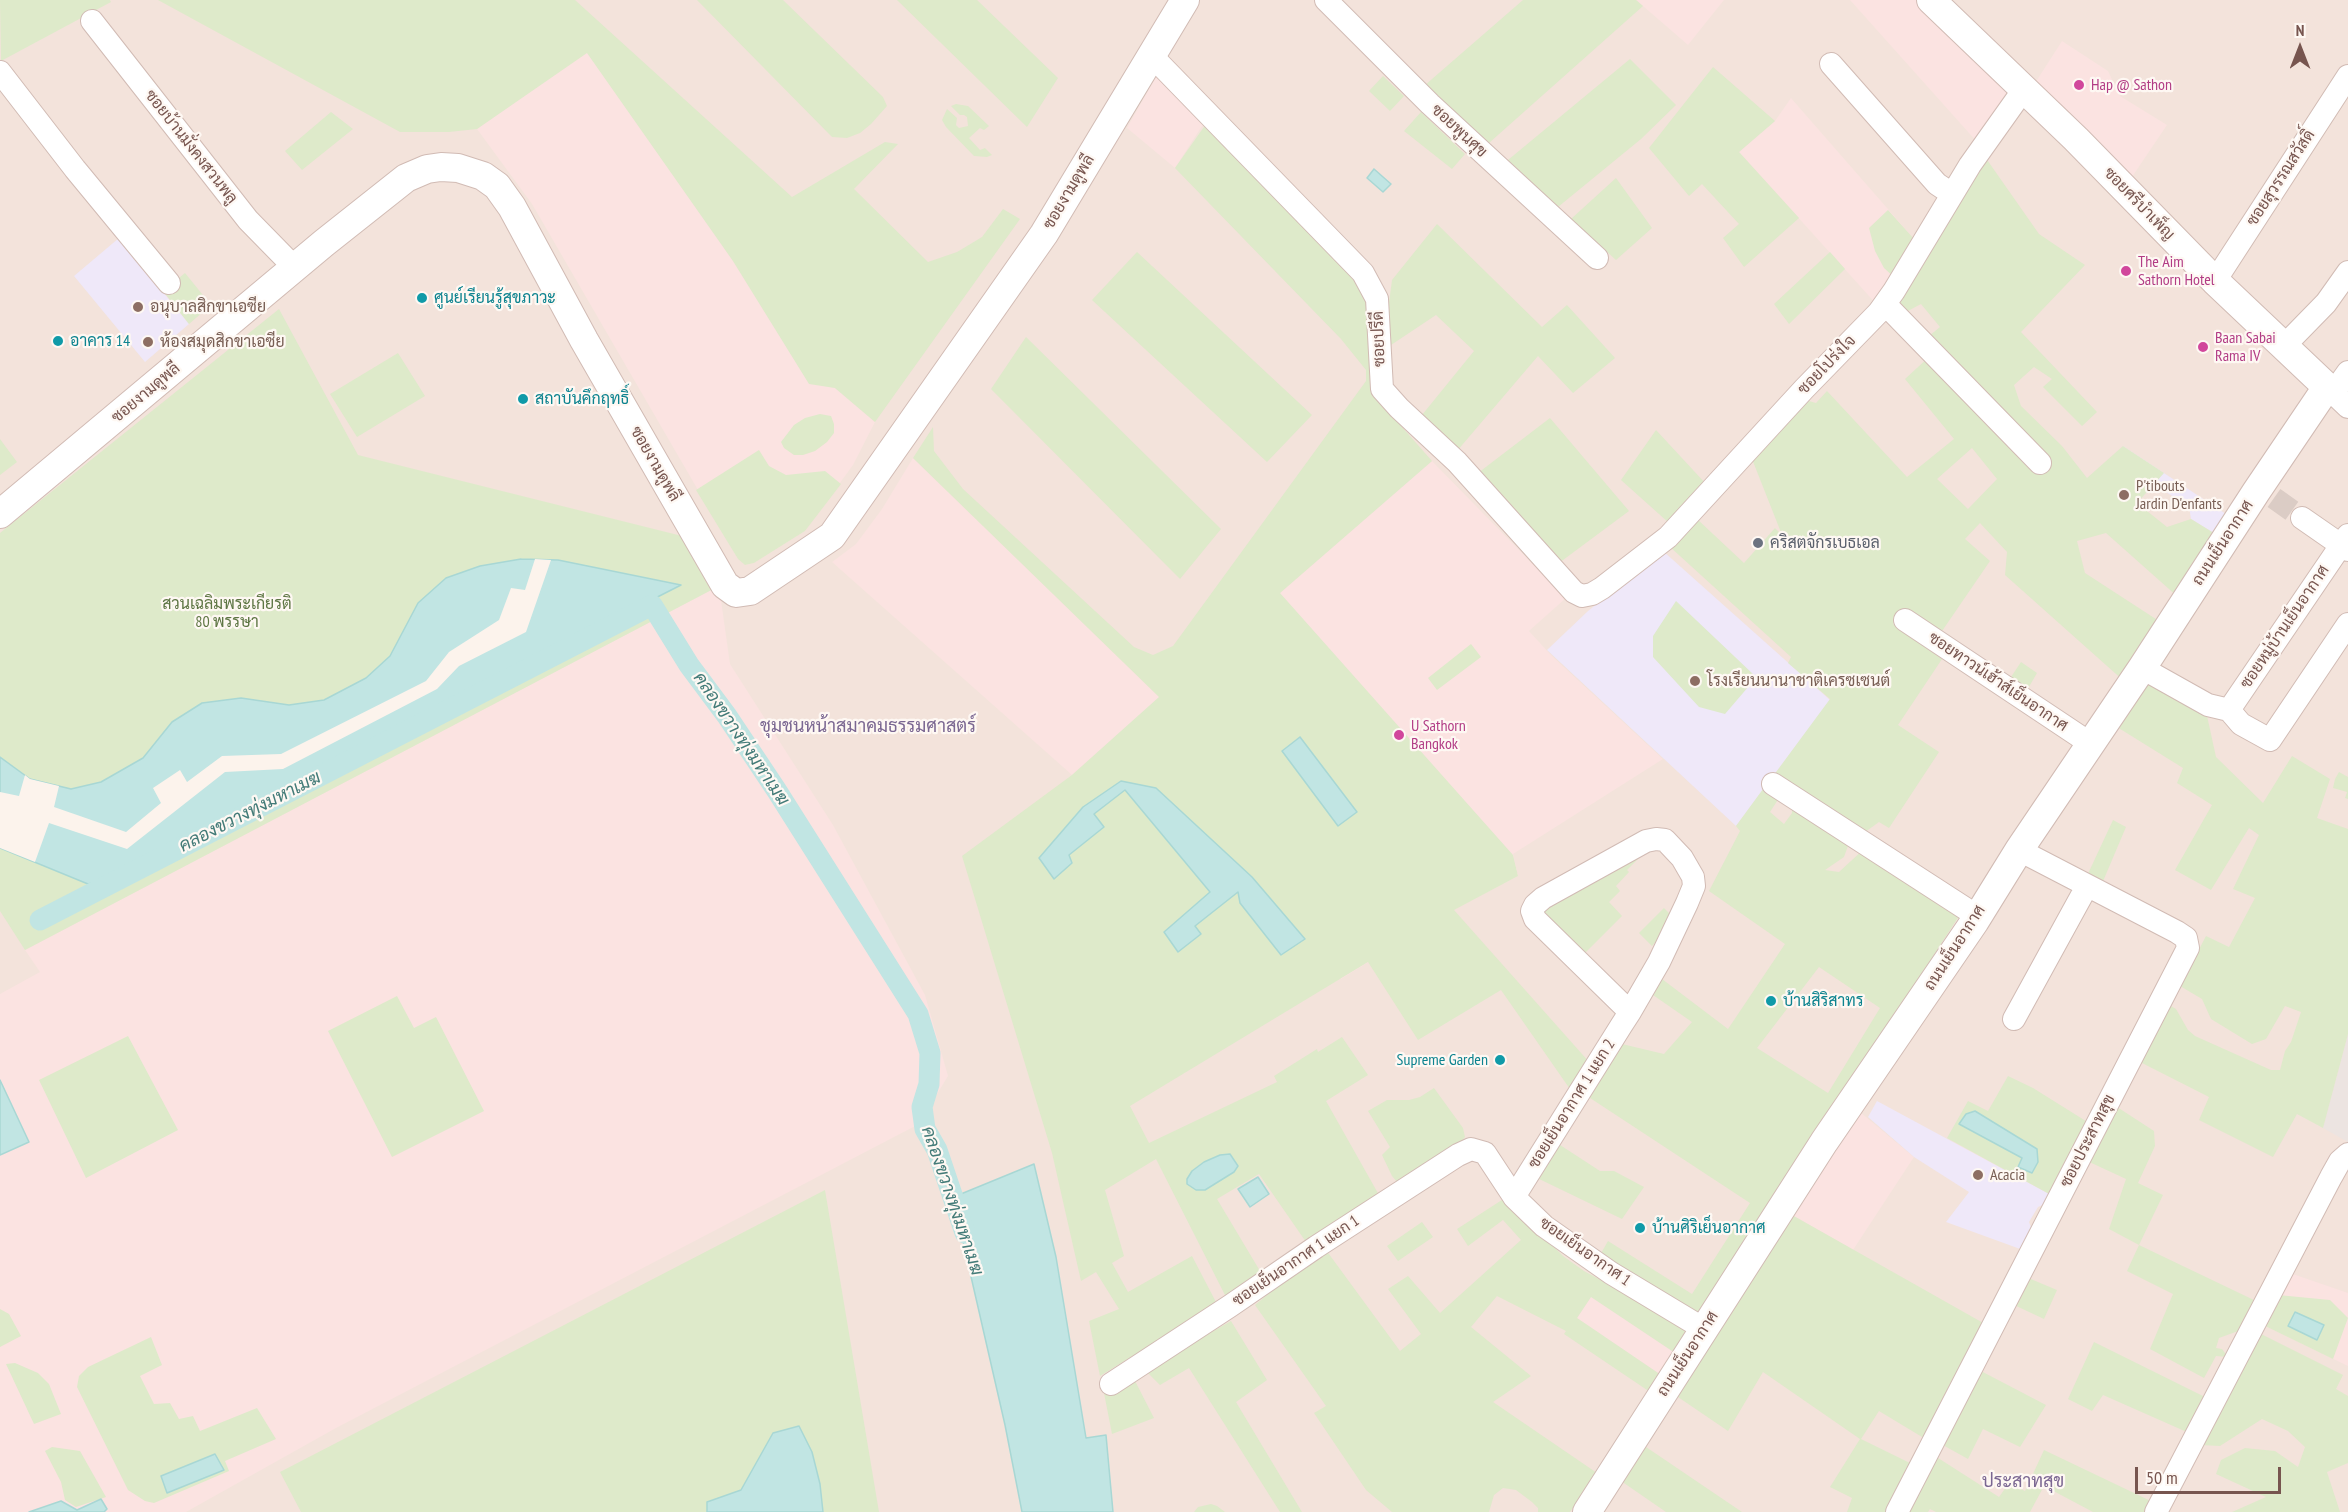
<!DOCTYPE html>
<html>
<head>
<meta charset="utf-8">
<style>
  body { margin:0 }
  #map { position:relative; width:2348px; height:1512px; overflow:hidden; background:#fcf3ec; font-family:"PT Sans Narrow",sans-serif }
  canvas { display:block }
  .north { position:absolute; left:2270px; top:18px; width:60px; height:60px; -webkit-text-stroke:4px #fef8f3; paint-order:stroke; rotate:0deg; font-size:16px; font-weight:700; line-height:24px; text-align:center; color:#77554f }
  .north::after { content:''; display:block; margin:auto; width:21px; height:27px; background:#77554f; clip-path:polygon(50% 0,100% 100%,50% 72%,0 100%) }
  .scale { position:absolute; left:2135px; top:1467px; width:146px; height:27px; box-sizing:border-box; border:3px solid #77554f; border-top:0; padding-left:8px; font-size:18px; line-height:21px; white-space:nowrap; color:#77554f; -webkit-text-stroke:4px #fef8f3; paint-order:stroke }
</style>
</head>
<body>
<div id="map">
<canvas width="2348" height="1512"></canvas>
<div class="north">N</div>
<div class="scale">50 m</div>
</div>
<script>
const c = document.querySelector('canvas').getContext('2d');
c.lineJoin = 'round';
function paint(path, color) {
  c.fillStyle = color;
  c.fill(path, 'evenodd');
}
function poly(rows) {
  const path = new Path2D();
  for (const r of rows) {
    path.moveTo(r[0], r[1]);
    for (let i = 2; i < r.length; i += 2) path.lineTo(r[i], r[i + 1]);
  }
  return path;
}
function strokePath(path, color, width, dash) {
  c.strokeStyle = color;
  c.lineWidth = width;
  c.lineCap = dash ? 'butt' : 'round';
  c.setLineDash(dash || []);
  c.stroke(path);
}
function drawText(font, color, halo, rows, align = 'center') {
  c.font = font + ' "PT Sans Narrow",Sarabun,sans-serif';
  c.lineWidth = 4.5;
  c.setLineDash([]);
  c.textBaseline = 'middle';
  c.strokeStyle = halo;
  c.fillStyle = color;
  for (const [text, x, y, turn = 0] of rows) {
    c.save();
    c.translate(x, y);
    c.rotate((+turn || 0) * Math.PI / 180);
    c.textAlign = isNaN(turn) ? turn : align;
    if (halo) c.strokeText(text, 0, 0);
    c.fillText(text, 0, 0);
    c.restore();
  }
}
const residential = poly([
  [0,0,2348,0,2348,1512,0,1512]
]);
const commercial = poly([
  [1636,0,1724,0,1688,45],
  [1850,0,1929,0,2017,90,1977,142],
  [2062,41,2108,71,2120,96,2167,125,2132,177,2035,83],
  [587,52,733,261,809,383,835,388,875,422,853,465,805,531,754,563,745,565,738,559,532,204,477,129],
  [1158,73,1204,123,1175,168,1127,128],
  [1791,98,1915,240,1878,306,1739,152,1775,121],
  [913,458,1160,697,1432,461,1566,598,1529,631,1551,655,1663,759,1513,854,1518,876,1453,910,1341,979,1144,711,1072,775,832,562,856,544,882,509],
  [719,586,730,664,833,825,925,995,948,1076,919,1124,336,1428,186,1512,0,1512,0,994,40,972,25,950],
  [1860,1112,1914,1157,1853,1250,1785,1211],
  [2290,1273,2348,1293,2348,1366,2263,1325],
  [1602,1280,1690,1328,1661,1375,1577,1318]
]);
const industrial = poly([
  [2348,1034,2348,1142,2323,1128]
]);
const education = poly([
  [119,238,189,324,145,362,74,276],
  [2123,446,2229,516,2217,535,2191,519,2189,506,2159,488,2151,488,2123,515],
  [1663,551,1830,700,1736,826,1547,650,1588,611],
  [1877,1101,2051,1195,2047,1203,2038,1207,2029,1222,2032,1230,2023,1250,1946,1222,1969,1192,1914,1157,1868,1117]
]);
const green = poly([
  [0,0,110,0,111,2,1,61],
  [158,0,575,0,792,197,885,142,898,144,854,189,928,262,957,252,982,237,1003,209,1020,219,875,422,835,388,809,384,733,261,587,53,477,129,449,132,400,132],
  [697,0,783,0,883,97,887,106,871,124,860,133,847,138,832,137],
  [897,0,977,0,1058,78,1027,127],
  [1523,0,1636,0,1643,6,1489,143,1424,86],
  [1630,59,1676,105,1641,139,1558,207,1508,160],
  [1713,67,1775,121,1739,152,1799,218,1744,267,1723,238,1739,224,1702,184,1689,196,1649,148],
  [1383,76,1404,96,1390,111,1369,91],
  [956,104,968,106,989,126,984,130,980,128,969,138,980,150,985,148,992,155,987,157,974,156,946,127,942,120,947,109,957,118,956,125,959,128,968,126,967,117,964,115,960,115,951,106],
  [331,112,353,129,302,170,285,151],
  [1421,112,1465,154,1452,169,1404,131],
  [1206,124,1358,279,1373,307,1372,393,1432,461,1280,593,1513,855,1518,876,1454,910,1590,1063,1572,1092,1501,990,1418,1040,1368,962,1130,1106,1149,1143,1277,1082,1274,1076,1317,1049,1318,1052,1342,1037,1368,1075,1326,1101,1379,1195,1306,1242,1259,1174,1217,1199,1263,1276,1227,1299,1156,1159,1105,1190,1124,1256,1112,1263,1128,1292,1192,1256,1217,1304,1100,1376,1089,1321,1119,1309,1096,1272,1081,1281,1052,1153,962,856,1072,775,1159,697,913,458,933,427,934,451,963,489,1134,647,1153,655,1173,646,1366,381,1366,370,1341,339,1175,168],
  [1983,154,2039,234,2085,265,2021,332,2097,412,2082,426,2043,387,2052,379,2034,367,2014,385,2021,406,2062,446,2087,478,2123,446,2164,473,2137,503,2167,527,2191,519,2217,535,2178,597,2106,533,2077,541,2085,573,2162,623,2125,682,2005,575,2007,552,1980,523,1965,539,1990,561,1940,634,1905,610,1893,624,1942,659,1898,725,1939,752,1889,828,1879,822,1861,835,1771,779,1830,699,1788,663,1791,657,1669,546,1697,519,1744,563,1775,528,1782,535,1752,459,1809,401,1816,403,1827,391,1907,477,1954,439,1905,379,1930,356,1929,336,1940,327,1921,304,1906,312,1894,299],
  [1972,448,1997,479,1968,509,1937,479],
  [1616,178,1652,228,1616,260,1571,219],
  [1888,210,1915,240,1895,278,1884,268,1875,251,1869,228],
  [1437,224,1542,327,1567,305,1615,358,1573,393,1538,356,1457,451,1422,415,1474,351,1436,315,1388,347,1388,310,1392,280],
  [1137,252,1312,415,1267,462,1092,300],
  [1830,252,1845,269,1789,324,1774,304],
  [185,273,211,305,189,324,163,291],
  [279,309,358,455,682,536,719,586,25,950,0,911,0,533],
  [1026,337,1221,529,1180,579,991,389],
  [398,353,425,396,357,437,330,394],
  [820,414,831,416,834,424,834,433,827,442,815,451,803,455,794,455,784,448,781,442,794,425,805,418],
  [1550,418,1629,511,1559,563,1478,473],
  [1656,430,1706,484,1669,523,1621,480],
  [0,439,17,462,0,475],
  [759,450,769,466,786,475,825,471,841,484,805,531,754,563,745,565,738,559,696,490],
  [1676,601,1754,675,1749,686,1725,714,1699,707,1653,657,1653,636],
  [1471,644,1481,657,1437,690,1428,678],
  [2021,662,2037,673,2026,692,2009,680],
  [2148,681,2206,711,2216,757,2263,803,2292,756,2330,779,2317,818,2348,829,2348,1034,2323,1128,2297,1114,2273,1157,2199,1120,2209,1097,2140,1062,2169,1005,2176,1009,2188,1030,2195,1036,2271,1070,2280,1070,2285,1051,2291,1042,2301,1012,2285,1006,2266,1039,2252,1044,2211,1019,2202,999,2180,986,2206,936,2229,947,2255,898,2233,889,2259,835,2249,828,2211,890,2175,870,2212,805,2177,783,2183,768,2117,727],
  [2339,772,2348,777,2348,799,2345,798,2347,792,2333,788,2335,779],
  [1766,785,1781,795,1770,812,1784,824,1792,813,1792,802,1850,840,1844,857,1825,870,1839,872,1864,849,1961,913,1699,1318,1600,1255,1608,1241,1692,1294,1750,1203,1587,1096,1622,1044,1664,1054,1692,1022,1653,995,1662,979,1728,1029,1785,944,1709,891,1740,831,1736,826],
  [1819,967,1880,1008,1828,1093,1757,1048],
  [2113,820,2126,827,2101,886,2086,878],
  [1650,847,1627,870,1629,872,1616,886,1620,891,1609,902,1622,916,1583,955,1542,915,1543,904],
  [1664,908,1670,914,1667,929,1652,946,1639,933],
  [397,996,414,1028,436,1017,484,1111,392,1157,328,1031],
  [128,1036,178,1130,86,1178,39,1080],
  [2008,1076,2033,1088,2089,1123,2051,1195,1947,1138,1968,1101,1988,1111],
  [1966,1114,2038,1162,2018,1166,2022,1158,1959,1124],
  [1434,1088,1463,1128,1465,1137,1460,1143,1398,1183,1392,1176,1382,1155,1390,1147,1368,1111,1387,1100,1409,1100,1420,1097],
  [2114,1105,2154,1131,2155,1146,2138,1183,2163,1195,2139,1245,2256,1301,2241,1330,2219,1338,2216,1348,2222,1349,2228,1357,2216,1356,2204,1378,2150,1349,2173,1294,2127,1271,2139,1245,2109,1229,2126,1179,2085,1160],
  [1557,1143,1600,1171,1614,1171,1644,1187,1622,1219,1535,1177],
  [825,1190,879,1512,301,1512,280,1472],
  [1505,1198,1563,1256,1584,1271,1690,1328,1675,1353,1591,1297,1577,1318,1661,1375,1650,1392,1564,1334,1566,1331,1497,1296,1471,1327,1531,1376,1493,1402,1597,1473,1570,1512,1538,1512,1538,1508,1532,1502,1516,1490,1503,1488,1494,1495,1489,1512,1392,1512,1366,1490,1314,1413,1326,1406,1255,1305,1297,1270,1326,1250,1400,1351,1421,1334,1388,1289,1408,1276,1440,1313,1521,1240,1503,1220,1468,1246,1457,1229],
  [1785,1211,1985,1324,1927,1440,1879,1411,1861,1439,1912,1464,1887,1512,1847,1512,1852,1498,1830,1487,1860,1439,1763,1372,1728,1431,1675,1395],
  [1422,1222,1433,1237,1398,1261,1387,1246],
  [2026,1277,2057,1290,2044,1319,2012,1304],
  [2278,1295,2330,1300,2348,1318,2333,1359,2263,1325],
  [0,1309,9,1314,21,1336,0,1347],
  [1231,1321,1267,1380,1236,1402,1302,1512,1280,1512,1189,1368,1160,1385,1145,1370],
  [2259,1333,2343,1375,2336,1389,2348,1396,2348,1463,2327,1472,2340,1512,2232,1512,2266,1497,2216,1474,2221,1460,2245,1448,2275,1451,2298,1467,2305,1447,2288,1431,2262,1419,2220,1446,2200,1445],
  [151,1337,162,1365,140,1376,154,1404,170,1403,179,1419,193,1416,200,1431,257,1408,276,1439,225,1461,229,1471,154,1503,145,1501,128,1490,77,1387,79,1376,88,1367],
  [2094,1342,2205,1397,2189,1433,2103,1395,2092,1411,2068,1399],
  [15,1363,38,1373,49,1384,61,1414,34,1424,6,1364],
  [1979,1370,2046,1405,2020,1447,1983,1429,1968,1459,1941,1444],
  [1133,1377,1154,1418,1112,1434,1104,1393],
  [52,1447,80,1451,106,1497,76,1507,65,1500,61,1482,45,1451],
  [1646,1447,1742,1512,1666,1512,1621,1481],
  [2044,1450,2155,1503,2150,1512,2093,1512,2044,1486,2030,1512,1936,1512,1930,1509,1928,1512,1906,1512,1935,1456,1999,1497,2009,1483,2025,1491],
  [1211,1504,1217,1506,1225,1512,1194,1512,1198,1507]
]);
const water = poly([
  [1374,169,1391,184,1383,192,1367,178,1374,169],
  [521,559,558,560,681,585,97,882,88,884,0,848,0,757,30,779,71,789,101,782,143,758,172,722,202,703,241,698,289,705,324,700,366,678,390,656,418,603,446,578,480,566,521,559],
  [1300,737,1357,812,1338,826,1282,751,1300,737],
  [1121,781,1156,788,1252,877,1305,939,1281,955,1240,903,1238,892,1195,926,1201,934,1178,952,1164,932,1210,892,1125,790,1094,814,1104,827,1069,855,1072,863,1054,879,1039,858,1083,807,1121,781],
  [0,1080,29,1142,0,1155,0,1080],
  [1975,1111,2037,1149,2038,1162,2032,1173,2018,1167,2022,1158,1959,1124,1966,1114,1975,1111],
  [1230,1154,1238,1166,1234,1172,1205,1190,1196,1190,1187,1184,1187,1179,1192,1171,1204,1162,1220,1155,1230,1154],
  [1034,1164,1056,1257,1086,1438,1106,1435,1113,1512,1022,1512,1005,1425,964,1246,956,1196,1034,1164],
  [1258,1177,1269,1194,1250,1207,1238,1189,1258,1177],
  [2295,1312,2324,1325,2317,1340,2288,1326,2295,1312],
  [799,1426,812,1452,820,1484,823,1512,707,1512,707,1502,741,1490,773,1433,799,1426],
  [215,1454,224,1470,167,1493,161,1476,215,1454],
  [101,1499,107,1509,104,1512,29,1512,61,1501,77,1510,101,1499]
]);
const pier = poly([
  [535,559,551,560,526,632,459,666,437,689,283,769,225,772,127,849,49,823,35,862,0,848,0,792,19,796,25,775,30,779,59,786,54,807,126,832,161,803,153,788,180,770,187,782,222,756,281,754,426,681,449,652,499,620,511,588,525,590]
]);
const canal = poly([
  [40,920,652,605,689,665,727,716,777,791,918,1014,930,1053,929,1084,922,1107,925,1129,937,1150,965,1233]
]);
const minorTunnel = poly([
  [2274,498,2302,518]
]);
const minor = poly([
  [1326,0,1430,104,1597,258],
  [92,21,248,220,295,268],
  [1151,55,1363,273,1377,299,1382,389,1399,408,1457,462,1574,592,1582,596,1592,594,1602,588,1668,537,1804,389,1879,312,1894,291,1970,165,2024,89],
  [1831,64,1937,184,1952,194],
  [0,72,75,169,169,283],
  [2215,281,2348,76],
  [1885,304,2040,463],
  [2284,346,2326,303,2348,272],
  [2327,387,2348,407],
  [2333,393,2348,372],
  [2302,518,2348,550],
  [1905,620,2091,744],
  [2142,668,2208,705,2229,710,2348,535],
  [2229,710,2241,724,2270,740,2348,624],
  [1773,784,1977,916],
  [2014,1019,2087,886],
  [1514,1197,1621,1026,1630,1012,1659,962,1687,903,1694,886,1693,877,1682,858,1665,840,1656,839,1646,841,1543,898,1535,905,1532,911,1535,919,1630,1012],
  [1111,1384,1230,1306,1316,1247,1458,1155,1471,1149,1485,1153,1514,1197,1544,1226,1611,1273,1704,1329],
  [1897,1512,2188,948,2186,938,2177,932,2019,850],
  [2156,1512,2331,1177,2340,1161,2348,1154]
]);
const tertiary = poly([
  [0,514,324,243,406,178,427,169,441,167,458,168,483,176,497,186,512,207,584,340,725,585,736,593,750,591,832,536,1044,234,1185,0],
  [1587,1512,1824,1142,1975,921,2019,850,2142,668,2256,492,2327,387,2215,281,2076,139,1931,0]
]);
const markers = [
  [2079,85,6,"#d1479c"],
  [2126,271,6,"#d1479c"],
  [422,298,6,"#0f9aa8"],
  [138,307,6,"#8d6e63"],
  [58,341,6,"#0f9aa8"],
  [148,342,6,"#8d6e63"],
  [2203,347,6,"#d1479c"],
  [523,399,6,"#0f9aa8"],
  [2124,495,6,"#8d6e63"],
  [1758,543,6,"#6b7280"],
  [1695,681,6,"#8d6e63"],
  [1399,735,6,"#d1479c"],
  [1771,1001,6,"#0f9aa8"],
  [1500,1060,6,"#0f9aa8"],
  [1978,1175,6,"#8d6e63"],
  [1640,1228,6,"#0f9aa8"]
];
const hotelNames = [
  ["Hap @ Sathon",2091,85],
  ["The Aim",2138,262],
  ["Sathorn Hotel",2138,280],
  ["Baan Sabai",2215,338],
  ["Rama IV",2215,356],
  ["U Sathorn",1411,726],
  ["Bangkok",1411,744]
];
const streetNames = [
  ["ซอยพูนศุข",1459,131,43],
  ["ซอยบ้านมั่งคงสวนพลู",191,147,52],
  ["ซอยสุวรรณสวัสดิ์",2281,178,-57],
  ["ซอยงามดูพลี",1069,192,-59],
  ["ซอยศรีบำเพ็ญ",2139,204,46],
  ["ซอยปรีดี",1379,339,-92],
  ["ซอยโปร่งใจ",1827,365,-46],
  ["ซอยงามดูพลี",146,393,-40],
  ["ซอยงามดูพลี",655,464,60],
  ["ถนนเย็นอากาศ",2223,543,-57],
  ["ซอยหมู่บ้านเย็นอากาศ",2285,627,-56],
  ["ซอยทาวน์เฮ้าส์เย็นอากาศ",1998,682,34],
  ["ถนนเย็นอากาศ",1955,948,-57],
  ["ซอยเย็นอากาศ 1 แยก 2",1572,1104,-58],
  ["ซอยประสาทสุข",2088,1141,-63],
  ["ซอยเย็นอากาศ 1",1585,1252,35],
  ["ซอยเย็นอากาศ 1 แยก 1",1296,1261,-34],
  ["ถนนเย็นอากาศ",1688,1354,-57]
];
const cultureNames = [
  ["ศูนย์เรียนรู้สุขภาวะ",434,298],
  ["อาคาร 14",70,341],
  ["สถาบันคึกฤทธิ์",535,399],
  ["บ้านสิริสาทร",1783,1001],
  ["Supreme Garden",1488,1060,"right"],
  ["บ้านศิริเย็นอากาศ",1652,1228]
];
const educationNames = [
  ["อนุบาลสิกขาเอซีย",150,307],
  ["ห้องสมุดสิกขาเอซีย",160,342],
  ["P'tibouts",2136,486],
  ["Jardin D'enfants",2136,504],
  ["โรงเรียนนานาชาติเครซเซนต์",1707,681],
  ["Acacia",1990,1175]
];
const worshipNames = [
  ["คริสตจักรเบธเอล",1770,543]
];
const parkNames = [
  ["สวนเฉลิมพระเกียรติ",227,604],
  ["80 พรรษา",227,622]
];
const neighbourhoodNames = [
  ["ชุมชนหน้าสมาคมธรรมศาสตร์",868,727],
  ["ประสาทสุข",2023,1482]
];
const waterNames = [
  ["คลองขวางทุ่งมหาเมฆ",741,739,56],
  ["คลองขวางทุ่งมหาเมฆ",250,812,-27],
  ["คลองขวางทุ่งมหาเมฆ",952,1201,71]
];
paint(residential, '#f3e3db');
paint(commercial, '#fbe3e1');
paint(industrial, '#ece4e1');
paint(education, '#efe8f9');
paint(green, '#deeaca');
paint(water, '#c1e5e3');
strokePath(water, '#a8d7d4', 1.5);
paint(pier, '#fcf3ec');
strokePath(canal, '#c1e5e3', 21);
strokePath(minorTunnel, '#dbccc5', 22, [22, 11]);
strokePath(minor, '#d1bbb4', 24);
strokePath(tertiary, '#d1bbb4', 30);
strokePath(minor, '#fff', 22);
strokePath(tertiary, '#fff', 28);
for (const [x, y, r, color] of markers) {
  const dot = new Path2D();
  dot.arc(x, y, r, 0, 2 * Math.PI);
  c.fillStyle = color;
  c.fill(dot);
  strokePath(dot, '#fef8f3', 2);
}
drawText('16px', '#b23c85', '#fef8f3', hotelNames, 'left');
drawText('16px', '#77554f', '#fef8f3', streetNames);
drawText('16px', '#0d838f', '#fef8f3', cultureNames, 'left');
drawText('16px', '#785e54', '#fef8f3', educationNames, 'left');
drawText('16px', '#5b616d', '#fef8f3', worshipNames, 'left');
drawText('16px', '#5e7644', '#fef8f3', parkNames);
drawText('18px', '#7b6792', '#fef8f3', neighbourhoodNames);
drawText('italic 18px', '#437b78', '#fef8f3', waterNames);
</script>
</body>
</html>
